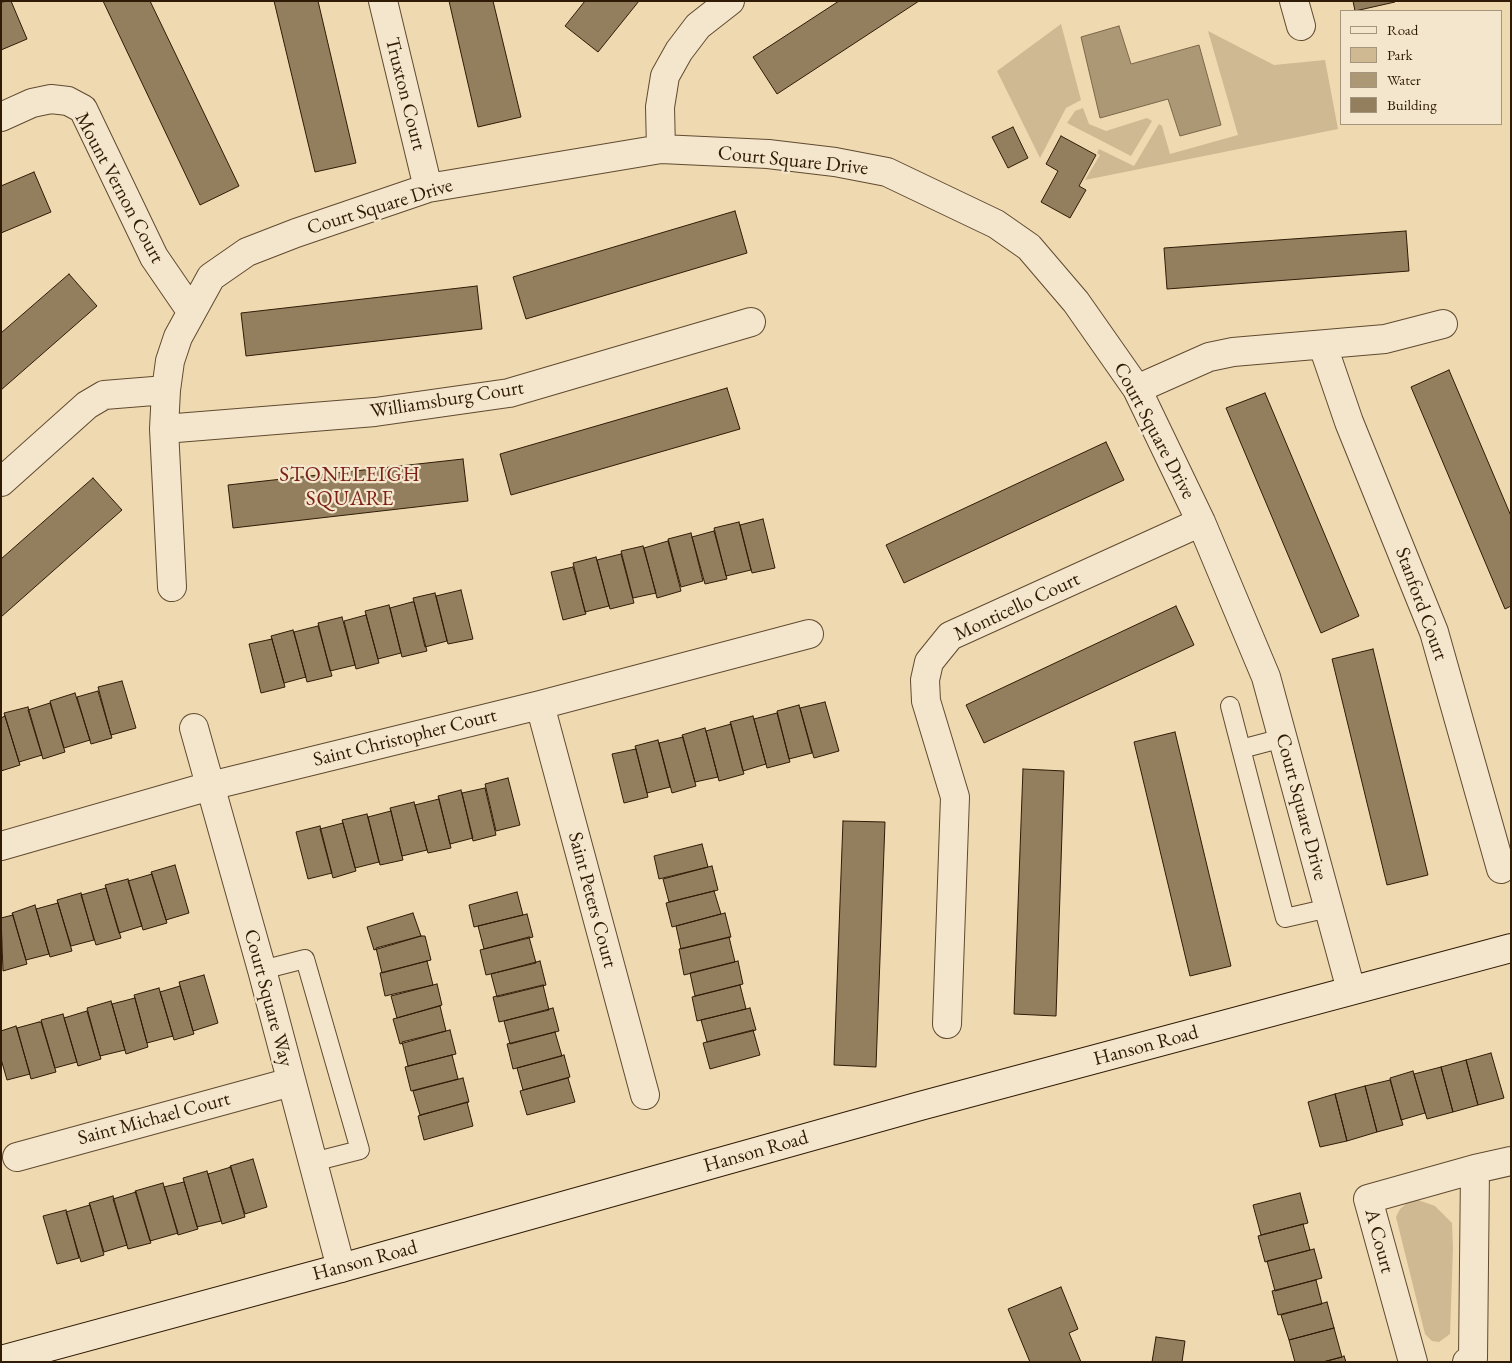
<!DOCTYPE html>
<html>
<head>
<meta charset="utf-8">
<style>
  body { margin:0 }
  #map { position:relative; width:1512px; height:1363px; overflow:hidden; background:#eed9b0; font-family:"EB Garamond",serif }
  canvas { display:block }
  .frame { position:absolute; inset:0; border:2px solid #301b06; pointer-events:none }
  .legend { position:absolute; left:1340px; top:10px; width:162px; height:115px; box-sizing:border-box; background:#f4e6cc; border:1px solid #a6957d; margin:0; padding:6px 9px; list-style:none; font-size:15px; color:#301b06 }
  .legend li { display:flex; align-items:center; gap:10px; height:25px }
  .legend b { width:25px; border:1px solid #a6957d }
</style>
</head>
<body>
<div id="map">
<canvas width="1512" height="1363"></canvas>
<div class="frame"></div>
<ul class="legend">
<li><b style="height:6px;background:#f4e6cc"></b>Road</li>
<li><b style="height:14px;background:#ceb993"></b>Park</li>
<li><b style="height:14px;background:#ad9876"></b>Water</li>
<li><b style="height:14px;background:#937e5e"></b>Building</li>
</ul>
</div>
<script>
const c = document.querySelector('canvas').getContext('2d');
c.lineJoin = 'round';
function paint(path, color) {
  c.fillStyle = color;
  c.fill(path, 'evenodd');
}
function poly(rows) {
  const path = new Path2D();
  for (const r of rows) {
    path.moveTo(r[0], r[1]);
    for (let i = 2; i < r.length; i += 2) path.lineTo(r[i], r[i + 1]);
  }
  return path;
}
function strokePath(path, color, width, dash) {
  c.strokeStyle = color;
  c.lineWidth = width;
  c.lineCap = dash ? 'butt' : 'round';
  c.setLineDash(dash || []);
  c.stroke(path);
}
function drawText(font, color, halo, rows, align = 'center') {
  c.font = font + ' "EB Garamond",serif';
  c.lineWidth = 4.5;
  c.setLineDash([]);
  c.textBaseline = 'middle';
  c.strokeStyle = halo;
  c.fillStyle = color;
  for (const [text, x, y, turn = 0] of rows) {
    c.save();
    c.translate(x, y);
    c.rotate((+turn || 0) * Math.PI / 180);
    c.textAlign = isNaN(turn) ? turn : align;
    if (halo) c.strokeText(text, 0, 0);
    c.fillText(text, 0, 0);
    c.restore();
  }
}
const green = poly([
  [1061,24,1081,100,1066,108,1040,158,997,71],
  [1208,31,1274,65,1325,60,1338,129,1085,180,1100,155,1097,153,1099,149,1134,166,1159,124,1162,126,1170,154,1238,135],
  [1083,108,1089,124,1106,131,1147,118,1152,121,1131,156,1067,123,1075,111],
  [1418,1200,1435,1206,1452,1223,1453,1248,1450,1334,1439,1342,1432,1341,1425,1334,1396,1217,1400,1209,1407,1203]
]);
const water = poly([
  [1119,26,1131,64,1199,45,1221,125,1180,136,1168,99,1100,118,1081,37,1119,26]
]);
const building = poly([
  [11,1,27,39,1,50,1,2,11,1],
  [103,1,150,1,239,186,200,205,103,1],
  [274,1,318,1,356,163,315,172,274,1],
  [449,1,493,1,521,117,478,127,449,1],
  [585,1,639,1,598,52,565,26,585,1],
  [839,1,919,1,777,94,753,57,839,1],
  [1353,1,1395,1,1395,2,1355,11,1353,1],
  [1013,127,1028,158,1008,168,992,137,1013,127],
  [1061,136,1096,155,1079,186,1086,190,1070,218,1041,202,1058,171,1046,164,1061,136],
  [34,172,51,212,1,233,1,186,34,172],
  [735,211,747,253,526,319,513,277,735,211],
  [1406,231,1409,271,1167,289,1164,248,1406,231],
  [69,274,97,306,1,390,1,333,69,274],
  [477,286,482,329,246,356,241,313,477,286],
  [1449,370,1511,516,1511,606,1505,609,1411,387,1449,370],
  [727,388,740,429,511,495,500,454,727,388],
  [1265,393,1359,616,1321,633,1226,408,1265,393],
  [1106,442,1124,480,904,583,886,545,1106,442],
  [463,459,468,501,233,528,228,485,463,459],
  [93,478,122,510,1,617,1,559,93,478],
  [763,519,775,568,752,573,740,525,763,519],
  [739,522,751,570,726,576,714,528,739,522],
  [714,531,727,579,705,584,692,537,714,531],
  [691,533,703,581,681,587,668,539,691,533],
  [668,541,681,591,657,598,644,548,668,541],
  [643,546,656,593,633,598,621,551,643,546],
  [621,554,634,603,610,609,597,560,621,554],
  [596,557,609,606,585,612,573,563,596,557],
  [573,567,586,614,563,620,551,572,573,567],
  [461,590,473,639,448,644,436,596,461,590],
  [435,593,447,641,425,647,413,598,435,593],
  [412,602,414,602,427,651,402,657,390,608,412,602],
  [389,605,401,653,378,659,365,611,389,605],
  [1176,606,1194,645,984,743,966,705,1176,606],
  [366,615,379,663,356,669,344,621,366,615],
  [342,617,355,665,330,671,318,623,342,617],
  [318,626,332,676,307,682,294,632,318,626],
  [293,630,306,677,284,683,271,636,293,630],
  [272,639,285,687,261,693,249,644,272,639],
  [1373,649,1428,875,1387,885,1332,659,1373,649],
  [122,681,136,728,111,735,98,687,122,681],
  [98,691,112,738,91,744,77,697,98,691],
  [75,693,90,740,64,748,50,701,75,693],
  [825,702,839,751,814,758,800,708,825,702],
  [50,703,65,752,43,759,28,710,50,703],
  [799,705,812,753,789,759,777,711,799,705],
  [28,707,42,755,19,762,4,713,28,707],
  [777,713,790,762,767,768,754,719,777,713],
  [5,716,20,765,1,771,1,718,5,716],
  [753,716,766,764,743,771,730,722,753,716],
  [731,724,744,774,719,781,706,731,731,724],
  [705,728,718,777,695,782,682,735,705,728],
  [1175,732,1231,966,1190,976,1134,742,1175,732],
  [683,737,696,786,672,793,659,743,683,737],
  [658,740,670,787,647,793,635,746,658,740],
  [636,749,648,797,624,803,612,754,636,749],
  [1023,769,1064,771,1056,1016,1014,1014,1023,769],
  [508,778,520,825,496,831,485,784,508,778],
  [485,788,496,835,473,841,462,793,485,788],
  [461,790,473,838,450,844,438,796,461,790],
  [439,799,451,848,428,853,415,805,439,799],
  [414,802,427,850,402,856,390,808,414,802],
  [391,811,403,860,380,865,368,817,391,811],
  [367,814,379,862,355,868,342,820,367,814],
  [843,821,885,822,876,1067,834,1065,843,821],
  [343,823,356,871,333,878,320,829,343,823],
  [320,826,332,873,308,879,296,832,320,826],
  [702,844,708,867,659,879,654,856,702,844],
  [175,865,189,913,166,920,151,872,175,865],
  [712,866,718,890,669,902,663,879,712,866],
  [152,874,167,923,143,930,128,881,152,874],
  [128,879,142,926,119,933,105,885,128,879],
  [106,888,121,938,96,945,81,895,106,888],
  [714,891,721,914,672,927,666,903,714,891],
  [517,892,523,915,474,927,469,905,517,892],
  [81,893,94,940,71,946,57,900,81,893],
  [58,903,72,951,50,957,36,909,58,903],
  [35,905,49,954,26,960,12,913,35,905],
  [413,913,421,936,374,950,367,927,413,913],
  [725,913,731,937,681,949,676,926,725,913],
  [527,914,533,937,484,949,478,926,527,914],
  [13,915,27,964,3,971,1,918,13,915],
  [421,936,425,936,431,960,382,973,376,948,421,936],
  [529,937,536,963,486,975,480,950,529,937],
  [729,937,735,962,684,975,679,949,729,937],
  [427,961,433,985,385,996,380,973,427,961],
  [540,961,546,985,497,997,491,974,540,961],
  [738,961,743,984,695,996,690,973,738,961],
  [204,975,218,1023,193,1031,179,982,204,975],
  [437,984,442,1005,397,1018,391,996,437,984],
  [543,985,549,1010,499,1022,493,997,543,985],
  [740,985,746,1009,697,1021,692,997,740,985],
  [180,986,194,1034,174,1040,160,992,180,986],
  [159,988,173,1036,147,1043,134,995,159,988],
  [135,998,148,1047,126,1054,112,1004,135,998],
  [111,1001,125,1050,100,1056,87,1008,111,1001],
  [440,1006,446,1031,400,1044,393,1019,440,1006],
  [553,1008,559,1031,510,1044,504,1021,553,1008],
  [750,1008,756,1030,707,1042,701,1020,750,1008],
  [87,1011,101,1059,78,1066,64,1018,87,1011],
  [63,1014,77,1062,55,1068,41,1020,63,1014],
  [39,1022,41,1022,56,1072,31,1079,17,1028,39,1022],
  [16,1026,30,1074,7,1080,1,1059,1,1031,16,1026],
  [450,1030,456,1054,408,1066,402,1042,450,1030],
  [753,1030,760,1055,710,1069,703,1043,753,1030],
  [555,1032,562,1056,513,1069,507,1044,555,1032],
  [1491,1053,1504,1098,1478,1105,1466,1060,1491,1053],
  [452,1055,458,1079,411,1091,405,1067,452,1055],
  [564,1055,570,1077,523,1090,517,1068,564,1055],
  [1466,1060,1478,1105,1453,1112,1441,1067,1466,1060],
  [1441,1067,1453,1112,1427,1119,1414,1074,1441,1067],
  [1413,1071,1425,1113,1401,1120,1390,1078,1413,1071],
  [463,1078,469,1102,420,1115,413,1091,463,1078],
  [568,1078,575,1102,527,1115,520,1091,568,1078],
  [1390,1080,1403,1125,1377,1132,1365,1086,1390,1080],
  [1365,1086,1377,1132,1347,1141,1335,1094,1365,1086],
  [1335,1094,1347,1141,1320,1147,1308,1102,1335,1094],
  [467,1102,473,1126,424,1140,418,1116,467,1102],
  [253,1159,267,1207,245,1214,230,1166,253,1159],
  [231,1167,245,1217,222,1224,208,1174,231,1167],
  [207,1171,221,1221,197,1227,183,1178,207,1171],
  [184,1182,198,1229,178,1235,164,1187,184,1182],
  [163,1183,178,1233,150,1241,135,1191,163,1183],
  [136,1192,151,1243,128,1249,113,1199,136,1192],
  [1300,1193,1308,1223,1261,1235,1253,1205,1300,1193],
  [113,1196,127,1245,104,1252,89,1203,113,1196],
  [90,1205,104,1255,81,1262,66,1212,90,1205],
  [66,1210,79,1258,57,1264,43,1216,66,1210],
  [1303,1224,1310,1250,1265,1262,1258,1236,1303,1224],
  [1314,1249,1322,1278,1275,1291,1267,1261,1314,1249],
  [1316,1280,1322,1304,1278,1315,1272,1291,1316,1280],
  [1061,1287,1078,1329,1069,1333,1081,1362,1030,1362,1008,1309,1061,1287],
  [1327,1302,1334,1328,1289,1340,1281,1315,1327,1302],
  [1334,1328,1342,1357,1323,1362,1295,1362,1289,1340,1334,1328],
  [1156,1337,1185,1341,1182,1362,1152,1362,1156,1337],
  [1344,1356,1346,1362,1323,1362,1342,1357,1344,1356]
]);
const lane = poly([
  [1230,706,1285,918,1329,908],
  [1241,749,1283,738],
  [262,970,305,959,360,1150,313,1162]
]);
const street = poly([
  [383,1,428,188],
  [1294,1,1301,26],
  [1,117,32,103,51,99,68,101,83,109,154,257,191,311],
  [661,149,660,107,665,76,679,51,698,26,730,1],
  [1323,346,1349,422,1434,632,1501,869],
  [1137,389,1209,357,1233,352,1385,339,1443,324],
  [164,429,375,412,509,393,751,322],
  [1,482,87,405,104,395,166,390],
  [172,587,164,429,166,390,170,361,178,337,211,277,247,252,296,233,428,188,661,149,768,154,835,162,887,172,996,224,1029,247,1076,302,1137,389,1201,522,1266,677,1351,990],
  [540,705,645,1095],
  [194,728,262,970,341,1268],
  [1,846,210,786,540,705,809,634],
  [947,1024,955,797,926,701,925,680,929,662,950,636,1201,522],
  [17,1157,291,1082],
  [1413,1362,1368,1199,1475,1169,1511,1161],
  [1467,1362,1473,1358,1475,1169]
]);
const secondary = poly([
  [1,1360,341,1268,920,1106,1511,948]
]);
const streetNames = [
  ["Truxton Court",405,94,76],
  ["Court Square Drive",793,161,6],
  ["Mount Vernon Court",119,188,62],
  ["Court Square Drive",380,207,-17],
  ["Williamsburg Court",447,400,-9],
  ["Court Square Drive",1154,431,62],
  ["Stanford Court",1421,604,70],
  ["Monticello Court",1017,607,-25],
  ["Saint Christopher Court",405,738,-14],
  ["Court Square Drive",1301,807,75],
  ["Saint Peters Court",592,900,75],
  ["Court Square Way",268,998,75],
  ["Hanson Road",1146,1046,-15],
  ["Saint Michael Court",154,1119,-15],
  ["Hanson Road",756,1152,-16],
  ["A Court",1379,1241,75],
  ["Hanson Road",365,1261,-15]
];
const neighbourhoodNames = [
  ["STONELEIGH",350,475],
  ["SQUARE",350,499]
];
paint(green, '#ceb993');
paint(water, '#ad9876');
strokePath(water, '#7b6649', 1);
paint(building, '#937e5e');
strokePath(building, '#301b06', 1);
strokePath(lane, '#604a30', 20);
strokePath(street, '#604a30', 30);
strokePath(secondary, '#301b06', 30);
strokePath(lane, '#f4e6cc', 18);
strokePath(street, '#f4e6cc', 28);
strokePath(secondary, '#f4e6cc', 28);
drawText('20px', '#301b06', '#f4e6cc', streetNames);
c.letterSpacing = '1px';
drawText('21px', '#7a1f14', '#f4e6cc', neighbourhoodNames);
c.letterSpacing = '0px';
</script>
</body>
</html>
